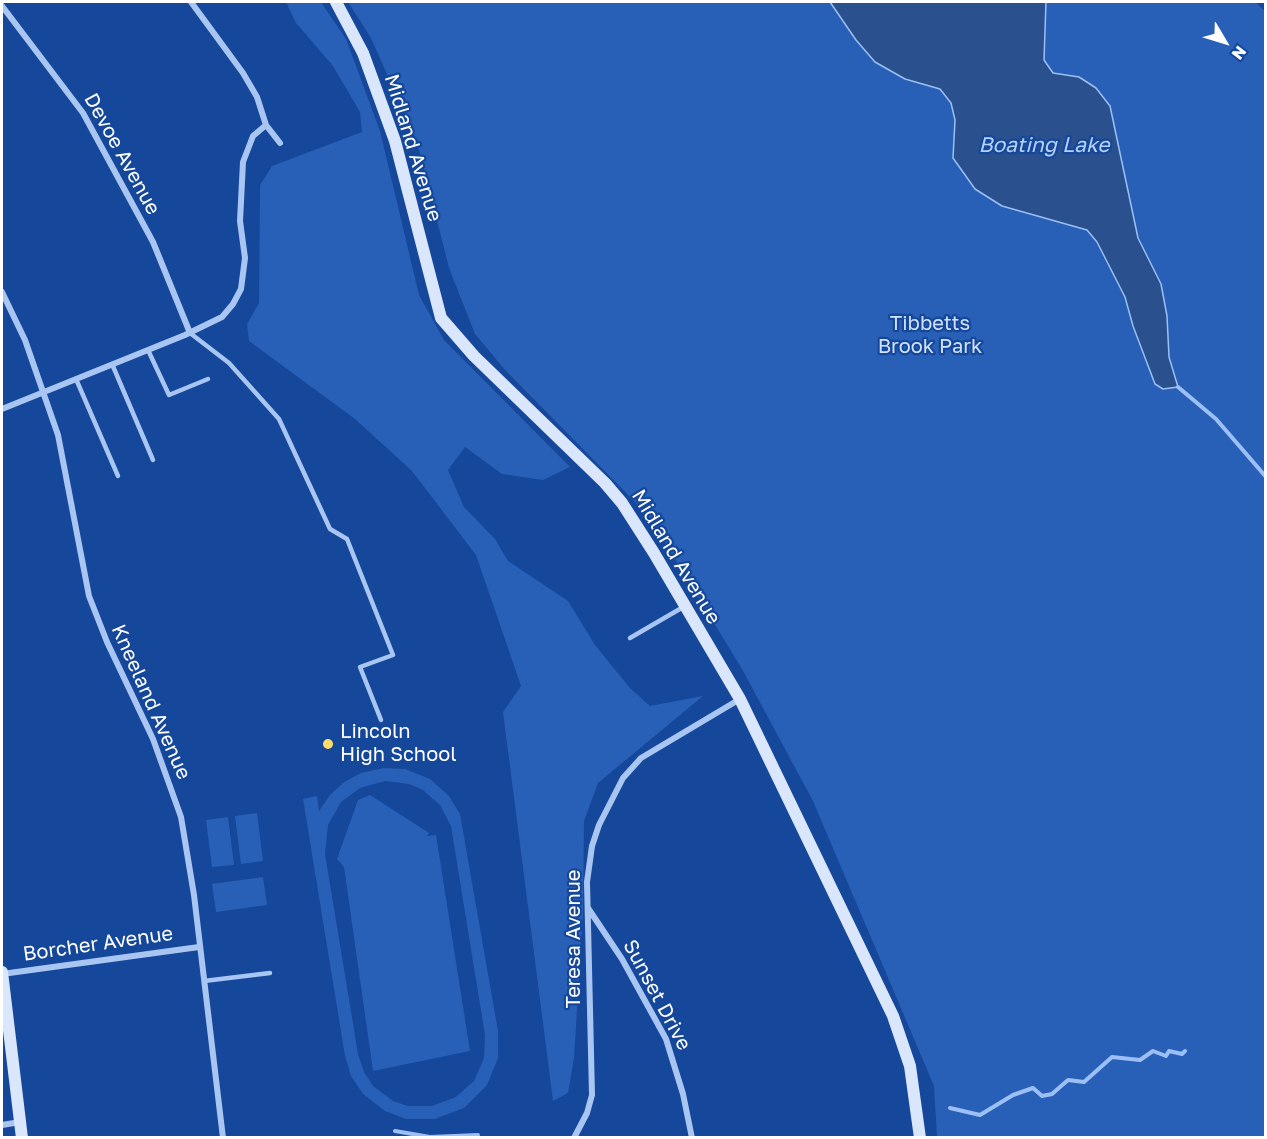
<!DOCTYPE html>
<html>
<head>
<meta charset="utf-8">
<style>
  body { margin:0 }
  #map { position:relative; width:1267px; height:1139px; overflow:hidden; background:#15479a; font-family:"Golos Text",sans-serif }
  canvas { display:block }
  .frame { position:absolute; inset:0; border:3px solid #fff; pointer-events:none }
  .north { position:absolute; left:1195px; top:12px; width:60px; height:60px; -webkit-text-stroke:4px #15479a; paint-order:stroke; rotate:128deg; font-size:16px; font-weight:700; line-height:24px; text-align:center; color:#fff }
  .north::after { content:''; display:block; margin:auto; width:21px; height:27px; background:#fff; clip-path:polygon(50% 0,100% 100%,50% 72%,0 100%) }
</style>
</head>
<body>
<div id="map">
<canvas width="1267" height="1139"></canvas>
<div class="frame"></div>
<div class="north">N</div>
</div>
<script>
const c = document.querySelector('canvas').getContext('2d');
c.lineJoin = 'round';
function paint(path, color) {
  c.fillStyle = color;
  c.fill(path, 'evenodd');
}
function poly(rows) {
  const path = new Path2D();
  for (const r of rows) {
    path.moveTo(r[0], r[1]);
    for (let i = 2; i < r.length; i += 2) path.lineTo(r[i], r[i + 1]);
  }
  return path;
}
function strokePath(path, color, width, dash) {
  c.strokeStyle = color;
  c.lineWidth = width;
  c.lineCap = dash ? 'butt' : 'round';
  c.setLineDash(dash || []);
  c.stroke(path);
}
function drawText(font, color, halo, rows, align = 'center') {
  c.font = font + ' "Golos Text",sans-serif';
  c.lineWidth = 4.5;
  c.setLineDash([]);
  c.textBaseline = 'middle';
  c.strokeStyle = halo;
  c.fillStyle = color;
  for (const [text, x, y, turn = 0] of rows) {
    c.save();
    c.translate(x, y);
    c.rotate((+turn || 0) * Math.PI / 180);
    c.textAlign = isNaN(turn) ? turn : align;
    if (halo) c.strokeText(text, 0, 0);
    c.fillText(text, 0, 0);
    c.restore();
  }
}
const green = poly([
  [286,2,321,2,346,39,380,131,419,295,444,340,570,467,543,480,502,474,465,447,448,470,464,507,495,539,508,561,568,601,595,645,630,688,650,706,703,696,598,783,584,821,583,911,574,1058,568,1093,553,1101,503,712,521,686,476,555,412,471,355,419,249,341,247,324,259,303,260,185,272,166,362,132,360,112,333,66,296,23],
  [348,2,1255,2,1265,11,1265,1137,937,1137,934,1086,813,801,742,669,648,515,506,371,475,334,449,268,417,142,371,38],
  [384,768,405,769,430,779,449,796,460,814,498,1031,498,1058,487,1085,464,1108,435,1119,406,1119,385,1111,363,1094,351,1076,345,1056,303,799,317,796,319,811,330,795,344,782,361,773],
  [385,781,409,784,423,790,440,805,451,826,485,1035,484,1058,474,1081,456,1097,432,1106,408,1106,393,1101,373,1086,364,1072,358,1054,325,854,328,825,341,802,360,788],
  [370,795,429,833,427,836,436,835,470,1051,373,1071,344,867,337,859,358,800],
  [257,813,263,861,241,864,235,816],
  [228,817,234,865,212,867,206,820],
  [263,877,267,905,216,912,212,884]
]);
const water = poly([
  [830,2,1046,2,1044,60,1053,73,1079,77,1096,88,1110,106,1138,238,1161,284,1167,316,1169,357,1178,387,1163,389,1155,384,1133,326,1125,297,1097,242,1087,230,1002,206,975,189,953,158,955,120,951,103,940,89,905,79,875,62,856,40,830,2]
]);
const stream = poly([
  [1178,387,1216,419,1266,477],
  [950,1108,980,1115,1013,1095,1033,1088,1042,1096,1052,1094,1068,1080,1084,1082,1112,1057,1140,1060,1153,1051,1166,1056,1169,1051,1182,1054,1185,1051],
  [395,1131,430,1137,478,1135]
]);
const lane = poly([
  [190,333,229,363,279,419,330,529,347,539,393,655,360,667,381,720],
  [148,350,169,395,208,379],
  [112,364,153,460],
  [76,379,118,476],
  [630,638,685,606],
  [204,981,270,973]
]);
const street = poly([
  [2,6,83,113,153,242,190,333],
  [266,125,280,143],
  [2,292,25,340,58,435,89,596,107,642,153,739,181,817,194,895,223,1138],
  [2,409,185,335,222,317,233,304,241,289,245,258,240,221,243,162,253,136,266,125,257,97,243,73,191,2],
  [588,908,622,959,666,1039,683,1094,692,1138],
  [2,974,199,947],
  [2,1125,20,1122],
  [574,1138,587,1113,592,1095,587,882,592,846,599,825,623,778,641,758,740,699]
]);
const secondary = poly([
  [336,2,363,53,395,141,441,318,474,356,605,483,622,503,654,553,740,699,893,1016,910,1066,920,1138],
  [2,972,22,1138]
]);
const markers = [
  [328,744,6,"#ffdd6b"]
];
const streetNames = [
  ["Midland Avenue",413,148,73],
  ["Devoe Avenue",122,154,61],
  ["Midland Avenue",676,557,59],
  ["Kneeland Avenue",151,702,66],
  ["Teresa Avenue",574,939,-90],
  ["Borcher Avenue",98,944,-8],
  ["Sunset Drive",657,995,62]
];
const parkNames = [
  ["Tibbetts",930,324],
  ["Brook Park",930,347]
];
const poiNames = [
  ["Lincoln",340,732],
  ["High School",340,755]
];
const waterNames = [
  ["Boating Lake",1044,145]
];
paint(green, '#2860b8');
paint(water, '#2b508e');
strokePath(water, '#9cc0f5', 1.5);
strokePath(stream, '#9cc0f5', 4);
strokePath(lane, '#a9c6f3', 4.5);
strokePath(street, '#a9c6f3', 6);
strokePath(secondary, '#d9e6fc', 12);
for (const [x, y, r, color] of markers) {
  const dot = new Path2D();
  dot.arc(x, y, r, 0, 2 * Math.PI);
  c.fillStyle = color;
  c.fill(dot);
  strokePath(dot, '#15479a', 2);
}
drawText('20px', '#fff', '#15479a', streetNames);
drawText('20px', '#d1e2fd', '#15479a', parkNames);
drawText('20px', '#fff', '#15479a', poiNames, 'left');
drawText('italic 21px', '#b6d1f9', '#15479a', waterNames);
</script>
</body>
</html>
